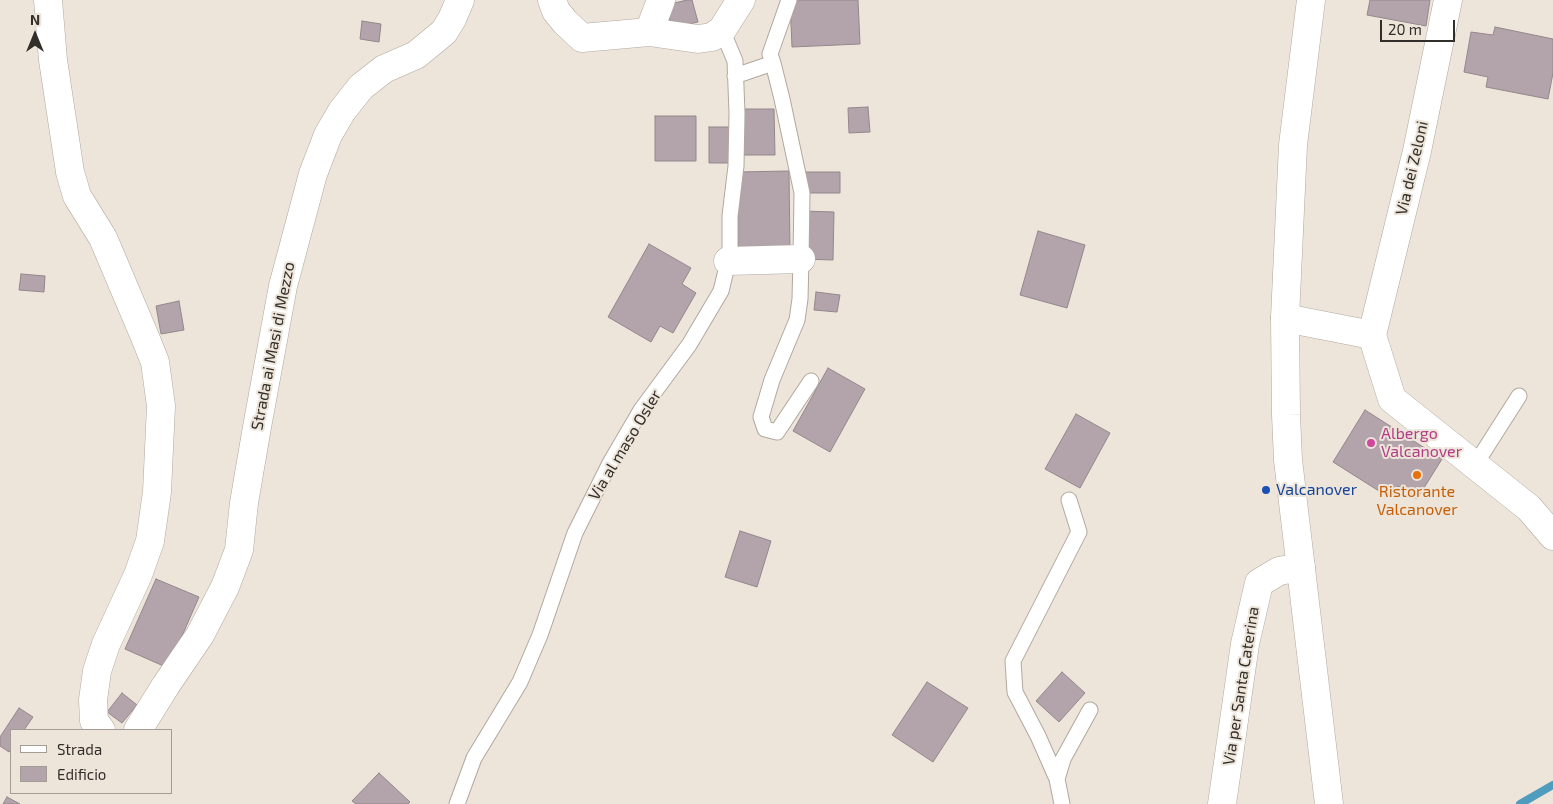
<!DOCTYPE html>
<html>
<head>
<meta charset="utf-8">
<style>
  body { margin:0 }
  #map { position:relative; width:1553px; height:804px; overflow:hidden; background:#ede5da; font-family:"Exo 2",sans-serif }
  canvas { display:block }
  .legend { position:absolute; left:10px; top:729px; width:162px; height:65px; box-sizing:border-box; background:#ede5da; border:1px solid #a29c94; margin:0; padding:6px 9px; list-style:none; font-size:15px; color:#322e2a }
  .legend li { display:flex; align-items:center; gap:10px; height:25px }
  .legend b { width:25px; border:1px solid #a29c94 }
  .north { position:absolute; left:10px; top:10px; width:50px; height:50px; -webkit-text-stroke:4px #ede5da; paint-order:stroke; rotate:0deg; font-size:14px; font-weight:700; line-height:20px; text-align:center; color:#322e2a }
  .north::after { content:''; display:block; margin:auto; width:18px; height:22px; background:#322e2a; clip-path:polygon(50% 0,100% 100%,50% 72%,0 100%) }
  .scale { position:absolute; left:1380px; top:20px; width:75px; height:22px; box-sizing:border-box; border:2px solid #322e2a; border-top:0; padding-left:6px; font-size:15px; line-height:18px; white-space:nowrap; color:#322e2a; -webkit-text-stroke:4px #ede5da; paint-order:stroke }
</style>
</head>
<body>
<div id="map">
<canvas width="1553" height="804"></canvas>
<ul class="legend">
<li><b style="height:6px;background:#fff"></b>Strada</li>
<li><b style="height:14px;background:#b2a4aa"></b>Edificio</li>
</ul>
<div class="north">N</div>
<div class="scale">20 m</div>
</div>
<script>
const c = document.querySelector('canvas').getContext('2d');
c.lineJoin = 'round';
function poly(rows) {
  const path = new Path2D();
  for (const r of rows) {
    path.moveTo(r[0], r[1]);
    for (let i = 2; i < r.length; i += 2) path.lineTo(r[i], r[i + 1]);
  }
  return path;
}
function strokePath(path, color, width, dash) {
  c.strokeStyle = color;
  c.lineWidth = width;
  c.lineCap = dash ? 'butt' : 'round';
  c.setLineDash(dash || []);
  c.stroke(path);
}
function paint(path, color) {
  c.fillStyle = color;
  c.fill(path, 'evenodd');
}
function drawText(font, color, halo, rows, align = 'center') {
  c.font = font + ' "Exo 2",sans-serif';
  c.lineWidth = 4;
  c.setLineDash([]);
  c.textBaseline = 'middle';
  c.strokeStyle = halo;
  c.fillStyle = color;
  for (const [text, x, y, turn = 0] of rows) {
    c.save();
    c.translate(x, y);
    c.rotate((+turn || 0) * Math.PI / 180);
    c.textAlign = isNaN(turn) ? turn : align;
    if (halo) c.strokeText(text, 0, 0);
    c.fillText(text, 0, 0);
    c.restore();
  }
}
const stream = poly([
  [1520,804,1553,785]
]);
const building = poly([
  [687,0,692,0,698,22,672,28,666,5,687,0],
  [790,0,858,0,860,44,792,47,790,0],
  [1370,0,1430,0,1426,26,1367,15,1370,0],
  [362,21,381,24,379,42,360,39,362,21],
  [1495,27,1553,39,1553,73,1548,99,1486,87,1488,77,1464,72,1471,32,1493,35,1495,27],
  [868,107,870,132,849,133,848,108,868,107],
  [743,109,774,109,775,155,743,155,743,109],
  [655,116,696,116,696,161,655,161,655,116],
  [709,127,731,127,731,163,709,163,709,127],
  [789,171,790,253,738,253,738,172,789,171],
  [802,172,840,172,840,193,802,193,802,172],
  [803,211,834,212,833,260,801,259,803,211],
  [1038,231,1085,245,1067,308,1020,295,1038,231],
  [649,244,691,268,682,284,696,293,673,333,660,326,651,342,608,317,649,244],
  [21,274,45,276,44,292,19,290,21,274],
  [816,292,840,295,837,312,814,310,816,292],
  [179,301,184,330,161,334,156,306,179,301],
  [828,368,865,389,830,452,793,431,828,368],
  [1365,410,1442,459,1417,499,1398,486,1390,498,1333,462,1365,410],
  [1076,414,1110,433,1080,488,1045,469,1076,414],
  [740,531,771,541,757,587,725,577,740,531],
  [156,579,199,597,168,668,125,649,156,579],
  [1062,672,1085,693,1059,722,1036,701,1062,672],
  [927,682,968,708,933,762,892,735,927,682],
  [122,693,137,705,122,723,107,712,122,693],
  [19,708,33,717,24,730,11,730,11,749,9,752,0,746,0,737,19,708],
  [379,773,410,802,408,804,356,804,352,801,379,773],
  [7,797,20,804,3,804,7,797]
]);
const service = poly([
  [773,63,782,99,802,193,801,259,800,299,797,320,772,380,761,417,765,429,777,432,811,381],
  [735,76,773,63,770,54,789,0],
  [1475,465,1519,396],
  [1057,779,1063,759,1090,710],
  [457,804,474,758,520,682,540,635,575,533,610,463,641,410,689,345,721,291,730,254,730,216,736,166,737,113,735,61,722,30],
  [1062,804,1057,779,1038,736,1015,692,1013,661,1079,532,1069,500]
]);
const minor = poly([
  [48,0,53,60,70,172,77,196,103,238,145,337,155,362,161,406,157,492,150,541,138,575,106,644,97,671,93,700,94,721,101,730],
  [552,0,556,11,565,22,582,38,649,32,698,39,712,37,722,30,741,0],
  [649,32,661,0],
  [728,261,801,259],
  [1285,318,1372,335],
  [1372,335,1417,151,1448,0],
  [1372,335,1392,399,1529,508,1553,536],
  [138,730,166,685,200,635,225,587,239,550,244,503,257,427,283,286,313,174,328,135,342,111,361,87,384,69,416,55,444,32,452,19,460,0],
  [1222,804,1245,644,1259,583,1279,571,1301,567]
]);
const secondary = poly([
  [1311,0,1293,145,1285,318,1286,415,1288,460,1329,804]
]);
const markers = [
  [1371,443,5,"#d1479c"],
  [1417,475,5,"#e8710a"],
  [1266,490,5,"#1a4fb4"]
];
const streetNames = [
  ["Via dei Zeloni",1412,168,-77],
  ["Strada ai Masi di Mezzo",273,346,-79],
  ["Via al maso Osler",625,445,-59],
  ["Via per Santa Caterina",1241,686,-81]
];
const hotelNames = [
  ["Albergo",1381,434],
  ["Valcanover",1381,452]
];
const transitNames = [
  ["Valcanover",1276,490]
];
const foodNames = [
  ["Ristorante",1417,492],
  ["Valcanover",1417,510]
];
strokePath(stream, '#4f9dbe', 8);
paint(building, '#b2a4aa');
strokePath(building, '#94878c', 1);
strokePath(service, '#b0a89e', 17);
strokePath(minor, '#b0a89e', 29);
strokePath(secondary, '#b0a89e', 29);
strokePath(service, '#fff', 15);
strokePath(minor, '#fff', 28);
strokePath(secondary, '#fff', 28);
for (const [x, y, r, color] of markers) {
  const dot = new Path2D();
  dot.arc(x, y, r, 0, 2 * Math.PI);
  c.fillStyle = color;
  c.fill(dot);
  strokePath(dot, '#ede5da', 2);
}
drawText('16px', '#322e2a', '#ede5da', streetNames);
drawText('16px', '#b23c85', '#ede5da', hotelNames, 'left');
drawText('16px', '#164399', '#ede5da', transitNames, 'left');
drawText('16px', '#c56008', '#ede5da', foodNames);
</script>
</body>
</html>
